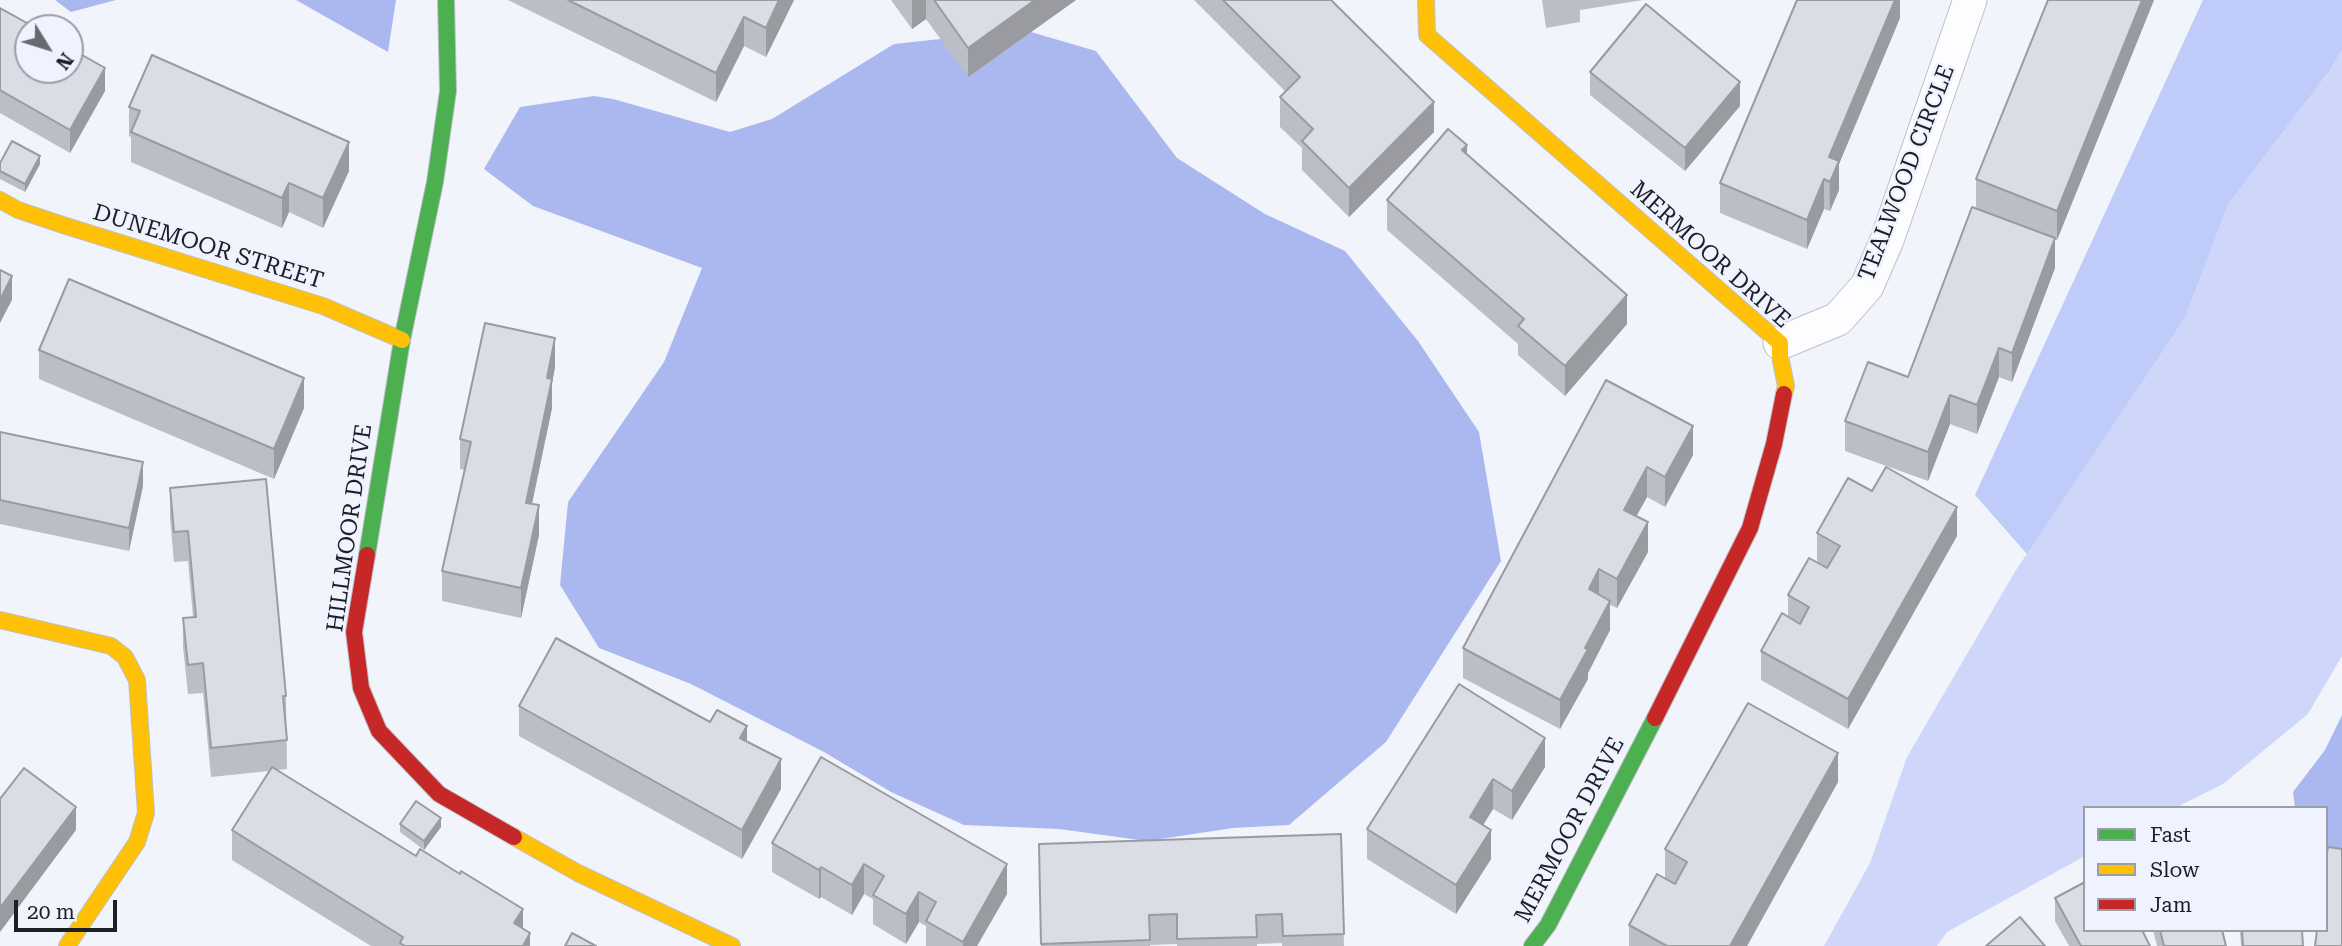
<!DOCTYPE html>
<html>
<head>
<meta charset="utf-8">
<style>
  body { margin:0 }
  #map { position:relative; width:2342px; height:946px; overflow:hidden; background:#f2f4fc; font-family:"Roboto Serif",serif }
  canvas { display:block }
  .legend { position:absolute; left:2083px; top:806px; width:245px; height:126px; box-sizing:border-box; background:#eff2ff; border:2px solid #9b9ea9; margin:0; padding:9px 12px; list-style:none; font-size:21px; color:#1d1f27 }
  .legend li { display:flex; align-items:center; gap:14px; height:35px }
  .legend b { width:35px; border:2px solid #9b9ea9 }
  .north { position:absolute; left:14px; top:14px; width:70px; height:70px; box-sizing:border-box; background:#eff2ff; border:2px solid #9b9ea9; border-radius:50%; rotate:128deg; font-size:19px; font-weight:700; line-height:28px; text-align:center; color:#1d1f27 }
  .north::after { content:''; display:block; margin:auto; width:24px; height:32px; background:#686a72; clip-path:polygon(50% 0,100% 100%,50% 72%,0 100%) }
  .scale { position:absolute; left:14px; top:900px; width:103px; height:32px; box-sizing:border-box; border:4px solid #1d1f27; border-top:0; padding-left:9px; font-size:21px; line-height:24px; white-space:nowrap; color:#1d1f27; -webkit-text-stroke:5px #eff2ff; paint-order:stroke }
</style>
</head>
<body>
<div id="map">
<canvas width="2342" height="946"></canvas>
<ul class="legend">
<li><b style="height:9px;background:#4caf50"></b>Fast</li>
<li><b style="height:9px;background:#ffc107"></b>Slow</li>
<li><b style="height:9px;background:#c62828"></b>Jam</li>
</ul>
<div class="north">N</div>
<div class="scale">20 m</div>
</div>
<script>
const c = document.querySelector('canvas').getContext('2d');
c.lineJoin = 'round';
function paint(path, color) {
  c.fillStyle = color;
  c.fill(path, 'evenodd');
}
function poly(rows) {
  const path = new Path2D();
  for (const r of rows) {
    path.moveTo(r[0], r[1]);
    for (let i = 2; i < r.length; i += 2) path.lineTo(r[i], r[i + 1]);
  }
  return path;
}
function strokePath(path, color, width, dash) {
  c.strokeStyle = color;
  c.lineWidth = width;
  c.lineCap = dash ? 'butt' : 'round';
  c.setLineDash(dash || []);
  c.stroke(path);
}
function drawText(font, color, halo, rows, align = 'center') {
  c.font = font + ' "Roboto Serif",serif';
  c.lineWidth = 5;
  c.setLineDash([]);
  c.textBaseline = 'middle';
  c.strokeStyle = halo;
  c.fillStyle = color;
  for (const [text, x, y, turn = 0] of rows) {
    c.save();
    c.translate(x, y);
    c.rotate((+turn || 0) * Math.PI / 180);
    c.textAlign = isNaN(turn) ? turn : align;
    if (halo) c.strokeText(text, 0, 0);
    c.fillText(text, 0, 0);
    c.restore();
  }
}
const green = poly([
  [2342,50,2342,656,2308,714,2223,784,2175,808,2085,808,2085,856,1947,932,1937,946,1824,946,1870,863,1907,757,2016,570,2185,318,2228,205,2330,70]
]);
const forest = poly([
  [2203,0,2342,0,2342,50,2330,70,2228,205,2185,318,2027,554,1975,495]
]);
const water = poly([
  [55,0,116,0,71,12],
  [296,0,396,0,388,52],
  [1024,30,1096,51,1177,158,1265,214,1345,251,1418,341,1479,432,1501,561,1386,742,1289,825,1233,828,1147,841,1059,829,964,825,891,792,824,752,691,684,599,648,560,585,568,502,664,362,702,268,533,206,484,169,520,107,594,96,613,99,730,132,772,119,894,44],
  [2342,715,2342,854,2326,845,2326,808,2295,808,2293,792,2325,750]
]);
const street = poly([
  [1780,343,1838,319,1867,286,1887,240,1970,0]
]);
const fast = poly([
  [367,555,402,340,435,182,448,91,446,0],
  [1532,946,1548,925,1655,718]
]);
const slow = poly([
  [1426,0,1427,35,1780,343,1780,356,1786,386,1784,394],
  [0,200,18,210,63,225,323,306,402,340],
  [0,620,111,646,125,657,137,680,146,813,137,842,67,946],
  [514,837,578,873,732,946]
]);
const jam = poly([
  [367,555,354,632,361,688,379,731,439,794,514,837],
  [1655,718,1750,528,1774,444,1784,394]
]);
const wall = poly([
  [508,0,794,0,766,57,744,46,716,102],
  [891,0,1076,0,968,77,926,19,912,29],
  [1194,0,1331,0,1434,132,1349,217,1302,170,1302,148,1280,127,1280,97,1286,92],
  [1542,0,1643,0,1580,10,1580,22,1546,28],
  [1900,0,1900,18,1839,164,1839,190,1830,211,1824,209,1807,249,1720,213,1720,183],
  [2048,0,2154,0,2057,240,2055,240,2055,268,2012,382,1999,377,1977,434,1950,424,1928,481,1845,451,1845,421,1908,377,1976,208,1976,179],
  [0,8,105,91,70,153,0,113],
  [1590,72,1740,106,1685,171,1590,95],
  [129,107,349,171,323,228,289,212,282,228,131,162,131,137,129,136],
  [1467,154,1627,324,1565,396,1518,355,1518,344,1387,230,1387,200],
  [0,163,40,164,25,192,0,179],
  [39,350,304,408,274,479,39,379],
  [555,367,552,383,552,408,532,504,539,535,521,618,442,601,442,571,464,470,460,469,460,439],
  [1606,380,1693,455,1665,507,1647,497,1636,516,1648,552,1617,608,1610,605,1610,630,1588,673,1588,679,1560,729,1463,678,1463,648],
  [0,432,143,486,129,551,0,524],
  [170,488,286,696,287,769,278,770,523,928,530,946,371,946,232,860,232,830,269,771,211,777,203,693,188,694,183,647,183,618,193,617,188,561,174,562,170,518],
  [1872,491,1957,536,1848,729,1761,680,1761,651,1788,617,1788,595,1817,562,1817,533],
  [1459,684,1545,767,1512,820,1493,809,1483,825,1491,859,1456,914,1367,859,1367,829],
  [519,706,710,722,747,741,781,789,742,859,519,736],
  [1838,782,1747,946,1629,946,1629,925,1665,879,1665,849],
  [400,824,441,827,424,850,400,832],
  [1341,834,1344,946,1282,946,1282,943,1257,944,1257,946,1177,946,1177,944,1150,945,1150,946,1041,946,1039,844],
  [772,843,1007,894,977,946,926,946,926,926,919,922,906,944,873,924,873,899,864,894,852,915,821,897,819,899,772,872],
  [2055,898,2150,946,2069,946,2055,921],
  [2153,930,2222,930,2226,946,2157,946],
  [2240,930,2302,930,2303,946,2241,946]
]);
const shadedWall = poly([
  [779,0,794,0,766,57,766,28],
  [912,0,926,0,926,19,912,29],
  [1035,0,1076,0,968,77,968,48],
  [1895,0,1900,0,1900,18,1839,164,1839,190,1830,211,1829,157],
  [2142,0,2154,0,2057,240,2057,211],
  [744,17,744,46,716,102,716,73],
  [105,68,105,91,70,153,70,130],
  [1740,82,1740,106,1685,171,1685,148],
  [1434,102,1434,132,1349,217,1349,188],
  [349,142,349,171,323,228,323,198],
  [1467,145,1467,174,1462,150],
  [40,156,40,164,25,192,25,184],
  [1824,179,1824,209,1807,249,1807,220],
  [289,183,289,212,282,228,282,198],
  [2055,238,2055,268,2012,382,2012,353],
  [12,276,12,300,0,323,0,300],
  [1627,295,1627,324,1565,396,1565,366],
  [555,338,555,367,552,383,552,408,526,532,526,503,547,378],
  [1999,348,1999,377,1977,434,1977,405],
  [304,378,304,408,274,479,274,449],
  [1950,395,1950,424,1928,481,1928,452],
  [1693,426,1693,455,1665,507,1665,477],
  [143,462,143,486,129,551,129,528],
  [1647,467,1647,497,1624,539,1624,510],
  [539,505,539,535,521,618,521,588],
  [1957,507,1957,536,1848,729,1848,699],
  [1648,522,1648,552,1617,608,1617,579],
  [1599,569,1599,599,1589,589],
  [1610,601,1610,630,1588,673,1588,679,1560,729,1560,700,1585,648],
  [747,726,747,755,740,738],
  [1545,738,1545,767,1512,820,1512,791],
  [1838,753,1838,782,1747,946,1730,946],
  [781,759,781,789,742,859,742,830],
  [1493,779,1493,809,1470,846,1470,817],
  [76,807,76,830,0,932,0,908],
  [441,818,441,827,424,850,424,841],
  [1491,830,1491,859,1456,914,1456,885],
  [864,864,864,894,852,915,852,885],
  [1007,864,1007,894,977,946,963,946,963,942],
  [821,867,821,897,819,899,819,870],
  [919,892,919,922,906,944,906,914],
  [523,909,523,939,514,923],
  [530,933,530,946,523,946]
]);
const building = poly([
  [568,0,779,0,766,28,744,17,716,73,568,0],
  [934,0,1035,0,968,48,934,0],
  [1223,0,1331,0,1434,102,1349,188,1302,141,1313,129,1280,97,1300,77,1223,0],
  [1797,0,1895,0,1829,157,1839,161,1830,182,1824,179,1807,220,1720,183,1797,0],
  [2048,0,2142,0,2057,211,1976,179,2048,0],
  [1646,4,1740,82,1685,148,1590,72,1646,4],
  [0,8,36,28,28,28,28,70,70,70,70,48,105,68,70,130,0,90,0,8],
  [152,55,349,142,323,198,289,183,282,198,131,132,140,111,129,107,152,55],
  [1448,129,1467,145,1462,150,1627,295,1565,366,1518,326,1524,319,1387,200,1448,129],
  [12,141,40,156,25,184,0,171,0,163,12,141],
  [1972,207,2055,238,2012,353,1999,348,1977,405,1950,395,1928,452,1845,421,1868,362,1908,377,1972,207],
  [0,270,12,276,0,300,0,270],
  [69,279,304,378,274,449,39,350,69,279],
  [485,323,555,338,547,378,552,379,526,503,539,505,521,588,442,571,471,442,460,439,485,323],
  [1606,380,1693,426,1665,477,1647,467,1624,510,1648,522,1617,579,1599,569,1589,589,1610,601,1585,648,1588,649,1560,700,1463,648,1606,380],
  [0,432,143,462,129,528,0,500,0,432],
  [1886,467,1957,507,1848,699,1761,651,1782,613,1800,624,1809,607,1788,595,1809,558,1827,568,1840,546,1817,533,1848,478,1872,491,1886,467],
  [266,479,286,696,283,696,287,740,211,748,203,663,188,665,183,618,196,617,188,531,174,532,170,488,266,479],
  [556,638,710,722,717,710,747,726,740,738,781,759,742,830,519,706,556,638],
  [1459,684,1545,738,1512,791,1493,779,1470,817,1491,830,1456,885,1367,829,1459,684],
  [1748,703,1838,753,1730,946,1667,946,1629,925,1657,874,1675,884,1687,862,1665,849,1748,703],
  [821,757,1007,864,963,942,926,921,936,902,919,892,906,914,873,895,884,876,864,864,852,885,821,867,819,870,772,843,821,757],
  [272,767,416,856,420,849,460,874,461,871,523,909,514,923,530,933,523,946,405,946,400,943,403,937,232,830,272,767],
  [24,768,76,807,0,908,0,799,24,768],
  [416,801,441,818,424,841,400,824,416,801],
  [1341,834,1344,934,1283,936,1282,914,1256,915,1257,937,1177,939,1177,914,1149,915,1150,940,1041,944,1039,844,1341,834],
  [2328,847,2342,849,2342,946,2315,946,2317,930,2326,930,2326,858,2328,847],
  [2085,882,2085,930,2142,930,2150,946,2081,946,2055,898,2085,882],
  [2020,917,2045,946,1986,946,2020,917],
  [2160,930,2222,930,2226,946,2164,946,2160,930],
  [2242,930,2302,930,2303,946,2243,946,2242,930],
  [572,933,596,946,565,946,572,933]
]);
const streetNames = [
  ["TEALWOOD CIRCLE",1907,173,-69],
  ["DUNEMOOR STREET",208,247,17],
  ["MERMOOR DRIVE",1710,255,42],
  ["HILLMOOR DRIVE",350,528,-82],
  ["MERMOOR DRIVE",1570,830,-62]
];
paint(green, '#ced7f9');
paint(forest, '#bfcbf8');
paint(water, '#abb8ef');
strokePath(street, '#bec0c7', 35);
strokePath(fast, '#bec0c7', 18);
strokePath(slow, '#bec0c7', 18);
strokePath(jam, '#bec0c7', 18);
strokePath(street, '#fdfdff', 33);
strokePath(fast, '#4caf50', 16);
strokePath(slow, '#ffc107', 16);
strokePath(jam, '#c62828', 16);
paint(wall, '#bbbec4');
paint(shadedWall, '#999ba0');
paint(building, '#dadde4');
strokePath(building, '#999ba0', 2);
drawText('23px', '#1d1f27', '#eff2ff', streetNames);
</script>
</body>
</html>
